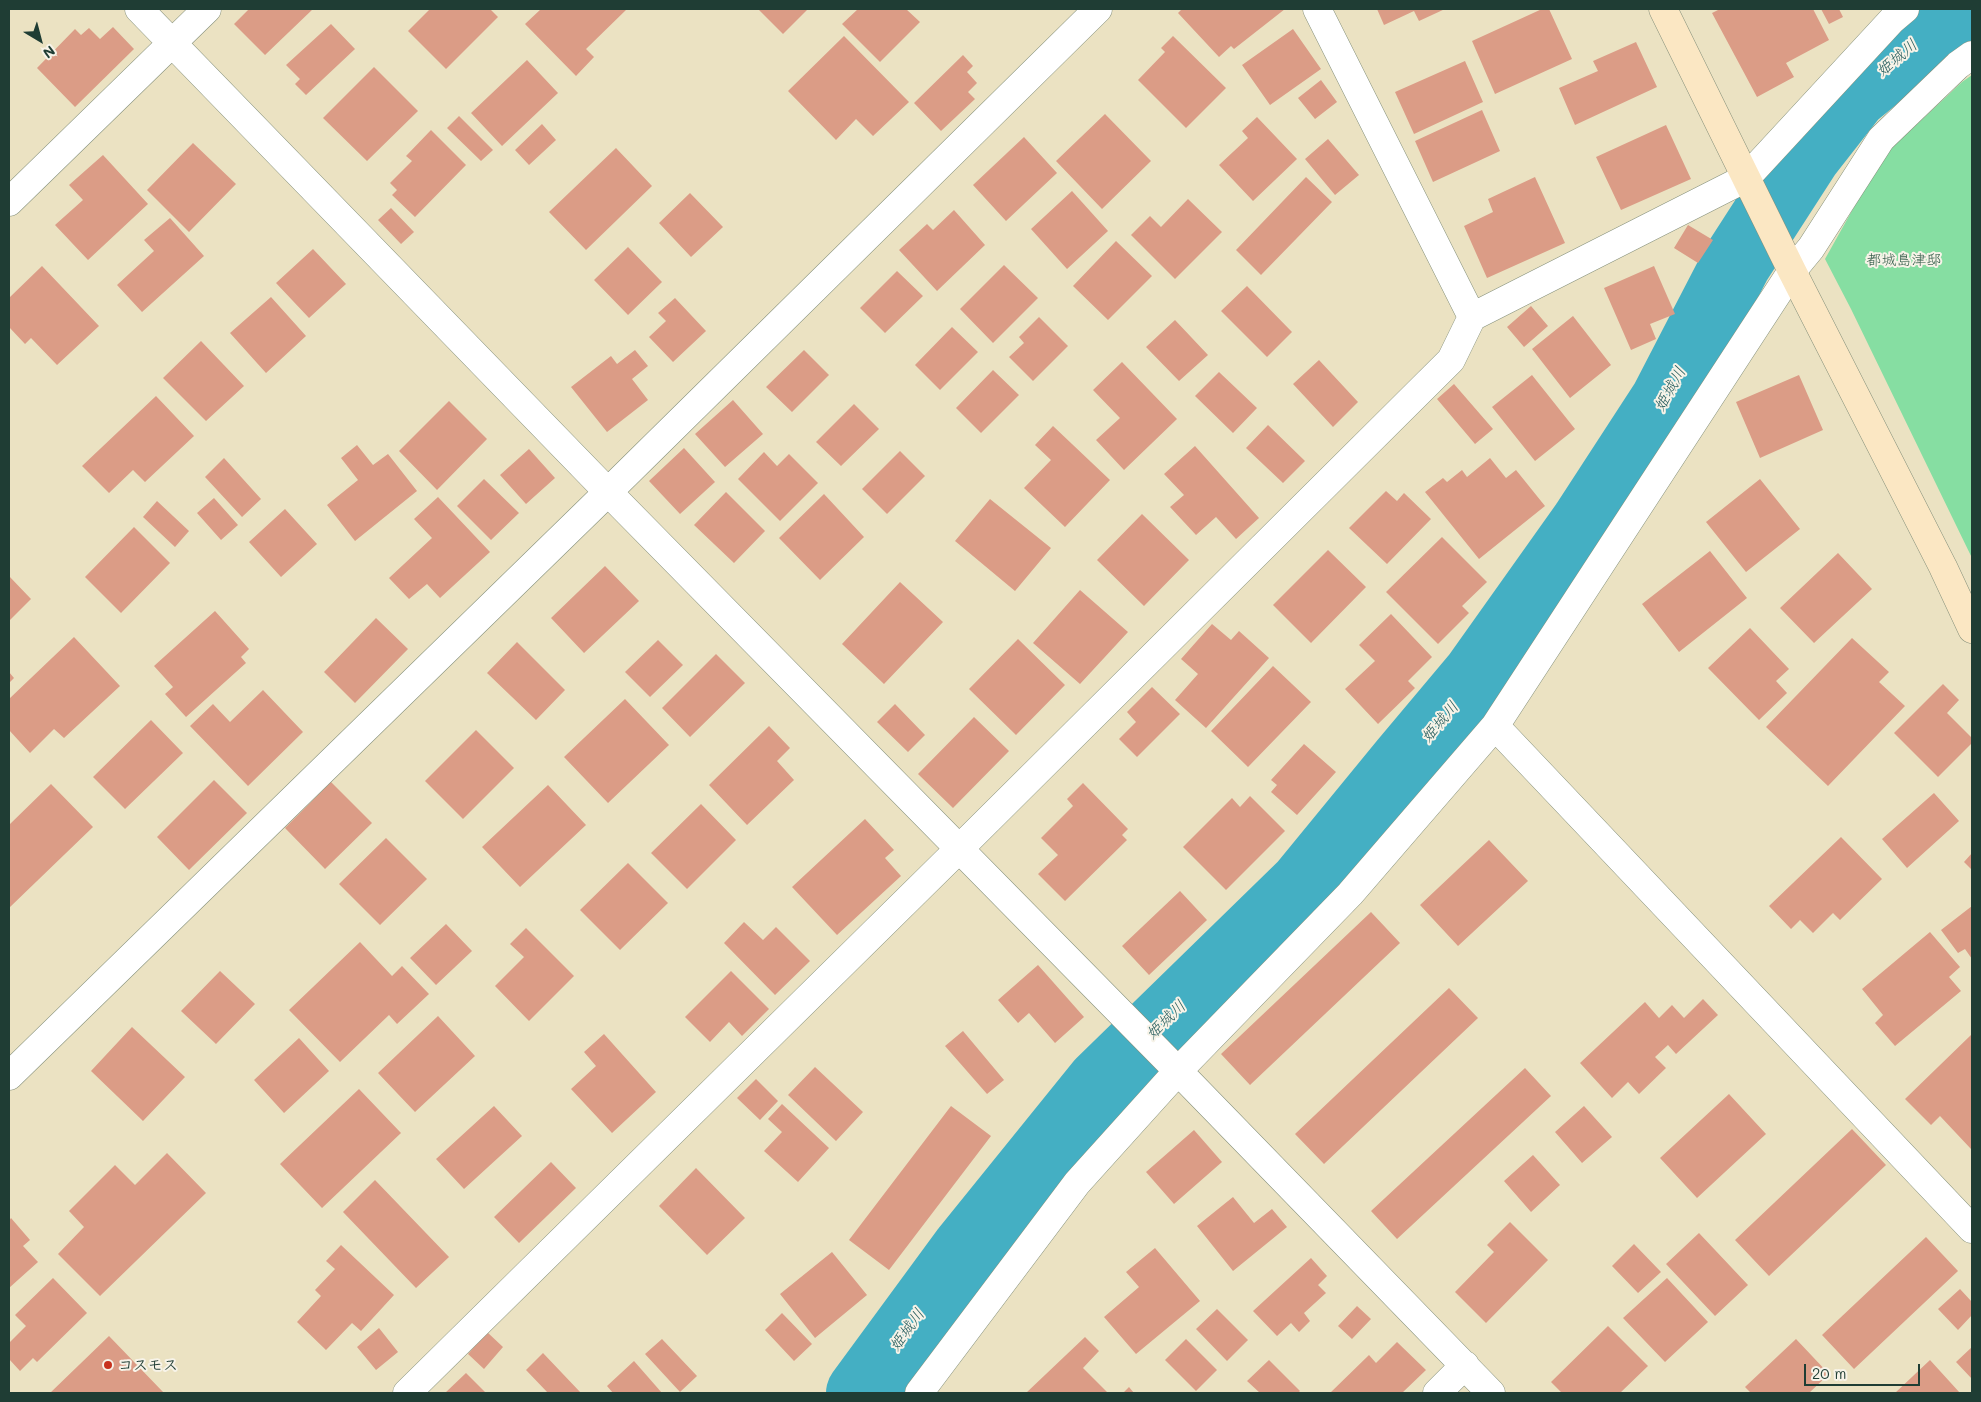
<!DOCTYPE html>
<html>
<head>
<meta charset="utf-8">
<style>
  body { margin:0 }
  #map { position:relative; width:1981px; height:1402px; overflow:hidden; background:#ebe2c2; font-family:Mali,sans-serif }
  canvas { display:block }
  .frame { position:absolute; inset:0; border:10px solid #1f3d34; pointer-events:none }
  .north { position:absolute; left:15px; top:15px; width:50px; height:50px; -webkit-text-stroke:4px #f7f3e8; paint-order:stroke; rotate:143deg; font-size:14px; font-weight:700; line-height:20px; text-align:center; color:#1f3d34 }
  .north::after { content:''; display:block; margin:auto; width:18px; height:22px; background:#1f3d34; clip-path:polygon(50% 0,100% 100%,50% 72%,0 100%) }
  .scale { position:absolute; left:1804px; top:1364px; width:116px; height:22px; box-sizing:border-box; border:2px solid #1f3d34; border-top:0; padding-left:6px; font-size:15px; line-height:18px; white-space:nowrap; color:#1f3d34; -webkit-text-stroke:4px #f7f3e8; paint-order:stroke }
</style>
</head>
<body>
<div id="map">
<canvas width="1981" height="1402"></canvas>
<div class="frame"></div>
<div class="north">N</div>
<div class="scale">20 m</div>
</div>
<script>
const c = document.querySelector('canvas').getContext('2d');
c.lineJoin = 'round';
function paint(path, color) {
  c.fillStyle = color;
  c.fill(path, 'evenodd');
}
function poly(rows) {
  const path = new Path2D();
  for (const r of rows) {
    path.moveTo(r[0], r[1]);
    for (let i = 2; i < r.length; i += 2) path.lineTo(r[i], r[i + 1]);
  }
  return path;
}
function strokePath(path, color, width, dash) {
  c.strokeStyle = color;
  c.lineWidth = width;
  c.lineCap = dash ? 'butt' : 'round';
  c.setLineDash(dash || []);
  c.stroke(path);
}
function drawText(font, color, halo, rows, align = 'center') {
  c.font = font + ' Mali,"Klee One",sans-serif';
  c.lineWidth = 4;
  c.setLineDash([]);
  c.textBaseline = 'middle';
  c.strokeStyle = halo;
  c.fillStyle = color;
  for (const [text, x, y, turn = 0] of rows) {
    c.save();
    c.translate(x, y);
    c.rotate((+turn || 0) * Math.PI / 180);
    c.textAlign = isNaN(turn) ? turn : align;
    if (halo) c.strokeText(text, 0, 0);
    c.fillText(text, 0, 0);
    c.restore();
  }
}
const green = poly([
  [1972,75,1972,558,1851,309,1825,259,1882,157,1962,82]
]);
const river = poly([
  [861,1393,966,1250,1101,1083,1304,885,1404,763,1477,676,1585,524,1665,401,1737,262,1806,155,1853,95,1958,9]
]);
const building = poly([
  [249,9,313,9,265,55,234,24],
  [430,9,490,9,498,17,446,69,408,31],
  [541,9,627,9,586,49,594,57,576,76,525,24],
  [758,9,806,9,807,10,783,34],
  [858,9,906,9,920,22,880,62,842,24],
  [1182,9,1285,9,1234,49,1231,46,1219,57,1178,13],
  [1377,9,1445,9,1419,21,1414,11,1384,25],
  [1542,9,1549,9,1572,59,1495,94,1472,41],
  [1720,9,1813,9,1829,40,1786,63,1794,77,1757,97,1712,13],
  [1821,9,1839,9,1843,17,1829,24],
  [331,24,355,49,306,95,295,84,300,79,286,65],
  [113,27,134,49,75,107,37,68,75,29,81,35,89,28,100,39],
  [1293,29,1321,69,1270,105,1242,65],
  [844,36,909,102,873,136,856,119,836,140,788,91],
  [1173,36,1226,88,1186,128,1138,80,1165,52,1161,48],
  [1636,42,1657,87,1575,125,1559,88,1598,71,1593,61],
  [963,55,973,66,967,72,977,83,968,92,975,99,941,131,914,103],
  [527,60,558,93,502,146,471,113],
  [1465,61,1483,102,1414,134,1395,92],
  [374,67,418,111,367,161,323,118],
  [1321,80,1337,102,1315,119,1298,98],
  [1482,110,1500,151,1433,182,1415,141],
  [1105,114,1151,161,1102,209,1056,161],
  [459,116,493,150,481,161,447,128],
  [1257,117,1297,159,1253,201,1219,165,1248,138,1242,131],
  [542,124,556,140,529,165,515,150],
  [1666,125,1691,179,1621,210,1596,157],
  [431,130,466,165,415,217,392,195,397,190,390,183,412,161,406,156],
  [1024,137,1057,173,1006,221,973,185],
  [1328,139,1359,175,1335,195,1305,159],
  [193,143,236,184,189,232,147,190],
  [616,148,652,186,586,250,549,212],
  [103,155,148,204,88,260,55,225,83,200,69,185],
  [1306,177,1332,202,1261,275,1236,250],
  [1535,177,1565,243,1487,278,1464,226,1493,212,1488,199],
  [1072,191,1108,231,1067,269,1031,229],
  [690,193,723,227,691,257,659,223],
  [1188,199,1222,232,1175,279,1131,235,1150,216,1161,227],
  [391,208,414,232,401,244,378,220],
  [954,210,985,245,937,291,899,250,927,224,933,230],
  [170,218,204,256,142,312,117,285,154,251,144,240],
  [1688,225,1713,240,1698,263,1674,248],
  [1116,241,1152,276,1108,320,1073,286],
  [628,247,662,282,628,315,594,280],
  [313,249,346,284,309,318,276,283],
  [1004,265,1038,298,993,343,960,309],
  [42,266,99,326,57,365,31,338,25,344,9,327,9,298],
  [1654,266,1675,314,1650,324,1656,339,1631,350,1604,288],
  [897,271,923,296,885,333,860,308],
  [1247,286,1292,332,1267,357,1221,311],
  [271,297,306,336,266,373,230,333],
  [675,298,706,331,673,362,649,337,666,321,658,313],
  [1531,306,1548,326,1524,347,1507,327],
  [1573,316,1611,365,1570,398,1532,349],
  [1039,317,1068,346,1033,381,1009,357,1024,343,1019,337],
  [1175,320,1208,355,1179,381,1146,347],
  [952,327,978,352,940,390,915,365],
  [201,341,244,386,206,421,163,378],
  [635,350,648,366,632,379,648,400,607,432,571,387,611,356,617,364],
  [804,350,829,375,792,412,766,387],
  [1319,360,1358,402,1333,427,1293,384],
  [1122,362,1177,419,1124,470,1096,440,1120,418,1093,390],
  [993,370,1019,395,981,433,956,408],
  [1219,372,1257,408,1233,433,1195,396],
  [1532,375,1575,429,1535,461,1492,407],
  [1799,375,1823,430,1760,458,1736,402],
  [1454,384,1493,429,1475,444,1437,399],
  [156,396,194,436,145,482,133,470,109,493,82,466],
  [733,400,763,434,725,467,695,434],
  [449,401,487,439,437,490,399,451],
  [854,404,879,429,841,466,816,442],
  [1268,425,1305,461,1283,483,1246,448],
  [1053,426,1110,480,1065,527,1024,488,1051,460,1035,445],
  [357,445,373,465,388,454,417,491,355,541,327,505,358,480,341,458],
  [1195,446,1259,518,1236,539,1216,517,1196,535,1170,507,1184,495,1164,474],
  [684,448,715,482,680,514,649,481],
  [529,449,555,478,526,504,500,475],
  [900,451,925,476,887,514,862,489],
  [764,452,777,466,789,454,818,483,780,521,738,479],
  [224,458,261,499,242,517,205,477],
  [1490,458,1506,478,1516,470,1545,506,1479,559,1425,492,1443,478,1447,482,1462,470,1467,477],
  [484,479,519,513,491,540,457,506],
  [1760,479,1800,529,1746,572,1706,522],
  [1386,491,1397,501,1404,493,1431,519,1387,564,1349,528],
  [726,492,765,531,734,563,694,525],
  [824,494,864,537,820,580,779,538],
  [438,497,490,552,440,598,427,584,409,599,389,578,432,538,414,519],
  [214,498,238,525,221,540,197,513],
  [990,499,1051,548,1015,591,955,541],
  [157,501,189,531,175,547,143,517],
  [285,509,317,544,281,577,249,542],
  [1142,514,1189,560,1144,606,1097,560],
  [134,527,170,563,121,613,85,577],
  [1442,537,1487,582,1462,606,1469,613,1438,644,1386,592],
  [1328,550,1366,587,1311,643,1273,605],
  [1710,551,1747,598,1679,652,1642,604],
  [1838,553,1872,589,1814,643,1780,608],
  [605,566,639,601,584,653,551,618],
  [9,576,31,599,9,621],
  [900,582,943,622,884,684,842,644],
  [1080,590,1128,632,1080,684,1033,643],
  [215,611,249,649,241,657,246,663,186,717,165,694,173,687,154,666],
  [1391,614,1432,657,1408,681,1415,688,1378,724,1345,689,1375,661,1359,645],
  [376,618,408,649,355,703,324,672],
  [1212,624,1231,640,1239,631,1269,658,1206,728,1175,700,1198,674,1181,659],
  [1750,628,1789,669,1776,681,1787,693,1759,720,1708,668],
  [74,637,120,686,64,738,54,729,30,753,9,730,9,699],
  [1852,638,1889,672,1879,682,1905,706,1828,786,1766,727],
  [1018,639,1065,685,1016,735,969,689],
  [658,640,683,665,650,697,625,672],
  [517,642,565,690,536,720,487,673],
  [716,654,745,683,690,737,662,708],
  [1273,666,1311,702,1248,767,1211,731],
  [9,672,14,678,9,683],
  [1943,684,1959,700,1947,713,1972,738,1972,743,1938,777,1894,733],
  [1152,687,1180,714,1137,757,1119,739,1136,722,1127,712],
  [263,690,303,732,248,786,190,726,213,704,230,722],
  [625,699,669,745,608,803,564,757],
  [895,704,925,735,908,752,877,722],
  [974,717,1009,751,953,808,918,774],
  [151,720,183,753,125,809,93,777],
  [769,726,790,748,777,761,794,780,747,825,709,785],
  [476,730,514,768,463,819,425,781],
  [1304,744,1336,772,1297,815,1271,792,1277,785,1271,780],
  [214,780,247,813,189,870,157,837],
  [331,782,372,823,325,869,285,828],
  [1083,783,1128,829,1122,835,1127,840,1065,901,1038,874,1058,855,1041,838,1073,806,1067,799],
  [51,784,93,827,9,908,9,825],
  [548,785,586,825,520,887,482,847],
  [1934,793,1959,821,1907,868,1882,839],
  [1250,796,1285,831,1226,890,1183,847,1232,798,1240,807],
  [701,804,736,840,687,889,651,853],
  [865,819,894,850,885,858,901,876,837,935,792,887],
  [1841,837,1882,879,1840,920,1833,913,1813,933,1800,920,1791,929,1769,906],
  [386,838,427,879,380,925,339,884],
  [1489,840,1528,881,1458,946,1420,905],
  [1972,853,1972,870,1964,862],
  [628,863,668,903,620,950,580,910],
  [1180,891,1207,920,1149,975,1122,946],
  [1972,906,1972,959,1965,949,1958,953,1941,930],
  [1371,912,1400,943,1250,1085,1221,1054],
  [744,922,763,940,776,927,810,961,775,995,724,943],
  [446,924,472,951,436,985,410,958],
  [526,928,574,976,529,1021,495,986,524,957,510,944],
  [1930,932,1960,967,1949,977,1961,991,1895,1046,1875,1023,1883,1015,1862,989],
  [360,942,392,976,402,966,429,994,397,1024,389,1015,340,1062,289,1010],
  [1038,965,1084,1017,1055,1043,1029,1013,1018,1023,998,1000],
  [220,971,255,1004,216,1044,181,1011],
  [731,971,769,1009,742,1036,729,1022,710,1042,685,1017],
  [1449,988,1478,1018,1324,1164,1295,1134],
  [1703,999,1718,1015,1676,1054,1668,1045,1655,1057,1666,1068,1639,1094,1628,1082,1612,1098,1580,1063,1645,1002,1659,1018,1672,1005,1684,1018],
  [438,1016,475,1056,415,1112,378,1073],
  [132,1027,185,1077,143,1121,91,1071],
  [963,1031,1004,1080,987,1094,945,1046],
  [604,1034,656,1092,612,1133,571,1089,596,1066,584,1052],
  [1972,1034,1972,1147,1971,1149,1940,1116,1931,1125,1905,1099],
  [299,1038,329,1071,284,1113,254,1080],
  [815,1067,863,1112,836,1141,788,1095],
  [1525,1068,1551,1096,1397,1239,1371,1211],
  [756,1079,778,1101,760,1120,737,1098],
  [359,1089,401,1133,322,1208,280,1164],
  [1729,1094,1766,1134,1697,1198,1660,1158],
  [782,1104,829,1148,798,1182,764,1151,782,1132,768,1119],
  [494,1106,522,1136,464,1189,436,1159],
  [951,1106,991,1136,889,1270,849,1240],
  [1584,1106,1612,1137,1582,1163,1555,1132],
  [1852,1129,1886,1165,1769,1276,1735,1240],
  [1194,1130,1222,1162,1174,1204,1146,1172],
  [167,1153,206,1193,100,1296,58,1254,84,1227,69,1211,115,1165,135,1185],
  [1533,1155,1560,1185,1531,1212,1504,1181],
  [551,1162,576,1188,519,1243,494,1217],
  [696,1168,745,1218,707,1255,659,1206],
  [375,1180,449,1257,416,1288,343,1212],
  [1233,1197,1254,1223,1272,1209,1287,1227,1233,1271,1197,1226],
  [11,1218,30,1240,23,1246,38,1262,9,1288,9,1221],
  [1510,1222,1548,1260,1486,1323,1455,1292,1494,1252,1487,1245],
  [1699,1233,1748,1285,1715,1316,1666,1264],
  [1926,1237,1958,1271,1854,1369,1822,1335],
  [1634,1244,1661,1272,1638,1293,1612,1266],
  [341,1245,394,1295,361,1331,352,1323,326,1350,297,1322,321,1296,315,1290,335,1269,326,1261],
  [1155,1248,1200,1301,1136,1354,1104,1317,1139,1287,1126,1272],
  [832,1252,867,1295,815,1338,780,1294],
  [1311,1258,1327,1276,1318,1285,1326,1293,1304,1313,1310,1321,1299,1332,1291,1323,1277,1336,1253,1311],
  [53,1278,87,1313,37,1362,33,1358,20,1371,9,1359,9,1343,26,1326,15,1315],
  [1667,1278,1708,1322,1665,1362,1623,1318],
  [1960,1289,1972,1302,1972,1315,1958,1330,1938,1309],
  [1357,1306,1371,1319,1352,1339,1338,1326],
  [1217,1309,1248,1340,1227,1361,1196,1329],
  [782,1313,812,1344,794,1361,765,1330],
  [1608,1326,1648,1366,1620,1393,1562,1393,1551,1382],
  [379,1328,398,1352,376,1370,357,1347],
  [487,1332,503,1347,484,1369,468,1354],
  [109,1336,164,1393,50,1393],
  [1085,1337,1099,1351,1083,1368,1108,1393,1026,1393],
  [662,1339,697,1376,680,1392,645,1354],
  [1186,1339,1217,1370,1196,1391,1165,1360],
  [1796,1339,1829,1374,1809,1393,1751,1393,1745,1387],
  [1397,1342,1426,1370,1402,1393,1330,1393,1369,1355,1376,1363],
  [1972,1347,1972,1379,1956,1362],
  [543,1353,581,1393,548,1393,526,1370],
  [1269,1360,1300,1391,1298,1393,1260,1393,1247,1381],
  [1930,1360,1960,1393,1895,1393],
  [634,1361,662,1393,613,1393,607,1386],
  [466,1373,486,1393,445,1393],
  [1129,1387,1134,1393,1123,1393]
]);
const street = poly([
  [139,9,608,492,1178,1071,1491,1393],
  [1317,9,1472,317],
  [9,202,207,9],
  [1495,726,1972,1229],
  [9,1076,608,492,1098,9],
  [407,1393,959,849,1451,360,1472,317,1746,178,1892,20,1905,9],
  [919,1393,1077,1183,1178,1071,1350,894,1495,726,1792,271,1811,248,1881,139,1958,65,1972,55],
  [1437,1393,1465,1365]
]);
const secondary = poly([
  [1663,9,1792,271,1943,567,1972,629]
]);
const markers = [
  [108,1365,5,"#c8321e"]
];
const parkNames = [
  ["都城島津邸",1904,260]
];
const poiNames = [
  ["コスモス",118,1365]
];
const waterNames = [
  ["姫城川",1897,58,-40],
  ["姫城川",1670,389,-61],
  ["姫城川",1440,722,-50],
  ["姫城川",1166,1020,-44],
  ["姫城川",907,1330,-54]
];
paint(green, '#86dea2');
strokePath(river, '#44afc3', 70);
paint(building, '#db9c86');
strokePath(street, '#85907b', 29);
strokePath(secondary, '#85907b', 29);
strokePath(street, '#fff', 28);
strokePath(secondary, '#fbe7c3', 28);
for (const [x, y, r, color] of markers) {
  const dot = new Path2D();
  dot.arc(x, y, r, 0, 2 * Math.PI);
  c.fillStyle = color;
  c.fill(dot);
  strokePath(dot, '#f7f3e8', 2);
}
drawText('15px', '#345d4a', '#f7f3e8', parkNames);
drawText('bold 15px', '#1f3d34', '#f7f3e8', poiNames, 'left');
drawText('italic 16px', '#2a5f5f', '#f7f3e8', waterNames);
</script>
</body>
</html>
